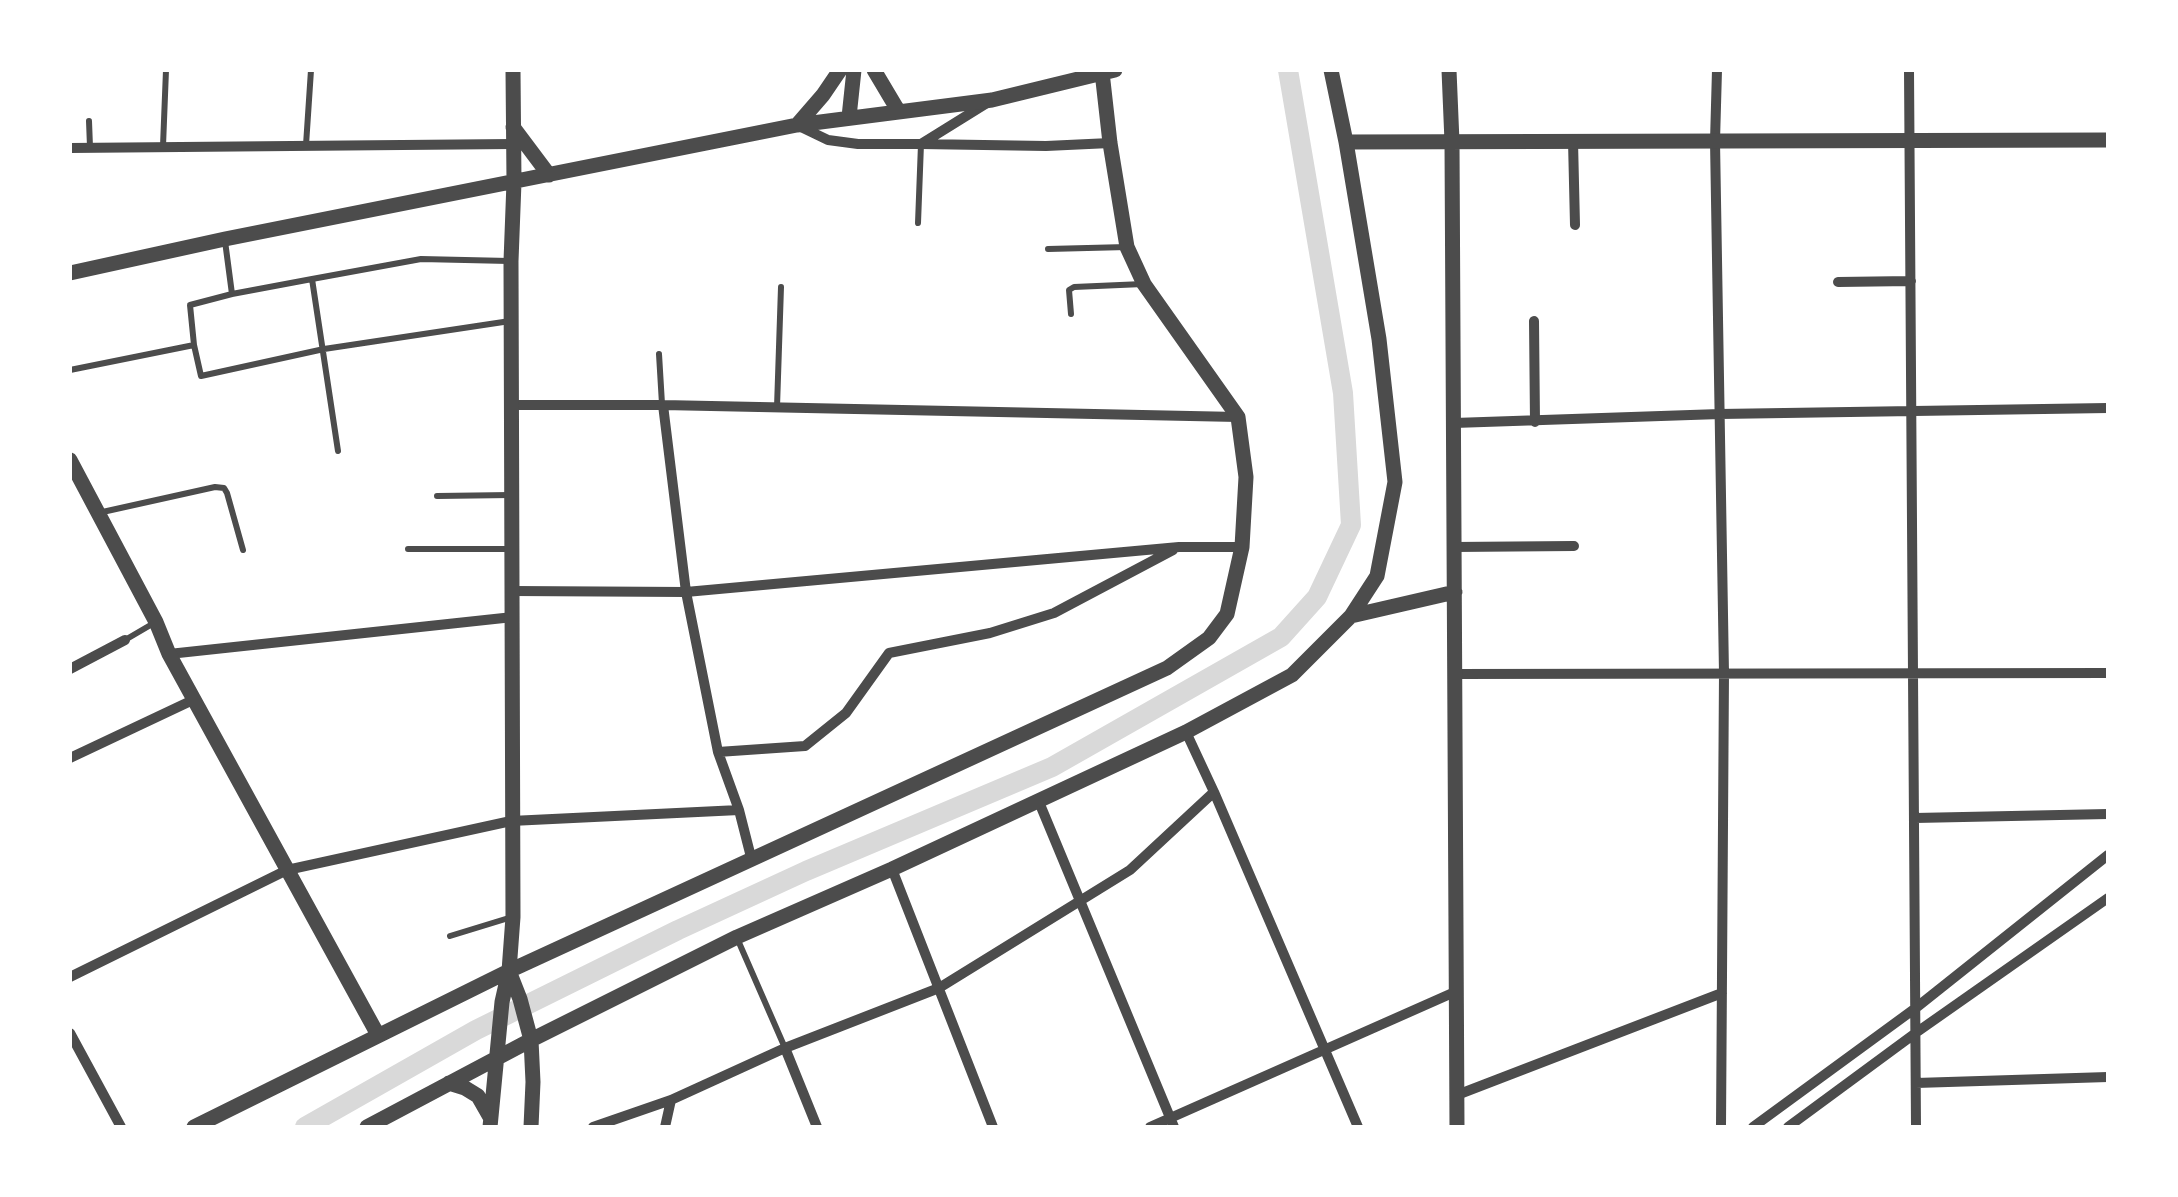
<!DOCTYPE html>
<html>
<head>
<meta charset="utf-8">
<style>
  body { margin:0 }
  #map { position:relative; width:2178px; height:1197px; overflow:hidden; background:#fff; font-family:Helvetica,sans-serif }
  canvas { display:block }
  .frame { position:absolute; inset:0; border:72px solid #fff; pointer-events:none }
</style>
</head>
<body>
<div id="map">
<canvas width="2178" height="1197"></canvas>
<div class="frame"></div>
</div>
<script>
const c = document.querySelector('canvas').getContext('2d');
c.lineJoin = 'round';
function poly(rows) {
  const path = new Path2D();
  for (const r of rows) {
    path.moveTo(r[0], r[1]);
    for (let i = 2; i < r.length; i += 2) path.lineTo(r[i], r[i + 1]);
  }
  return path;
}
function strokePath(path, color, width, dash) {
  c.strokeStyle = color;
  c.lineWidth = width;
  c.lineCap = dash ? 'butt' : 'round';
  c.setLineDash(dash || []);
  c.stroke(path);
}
const canal = poly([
  [305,1127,476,1030,678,930,806,871,1052,767,1281,637,1317,597,1351,525,1343,393,1288,70]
]);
const service = poly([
  [89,121,90,147],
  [306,145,311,70],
  [163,146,166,70],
  [918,223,921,144],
  [225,241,232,294],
  [1048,249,1127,247],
  [312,279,421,259,509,261],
  [1071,314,1069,290,1074,287,1143,284],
  [194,345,190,305,232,294,312,279,338,451],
  [659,354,662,404],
  [70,370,194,345,201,376,324,349,510,321],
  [777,407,781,287],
  [437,496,511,495],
  [98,513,215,487,224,488,227,493,243,550],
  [408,549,511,549],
  [125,640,154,623],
  [450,936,512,917],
  [737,938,785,1048]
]);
const minor = poly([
  [1717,70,1715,141,1724,673,1721,1127],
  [1909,70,1916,1127],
  [987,103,921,144,1046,146,1110,143],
  [801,127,828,140,858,144,921,144],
  [1573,141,1575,225],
  [70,148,513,144],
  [1838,282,1911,281],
  [1534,321,1535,422],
  [511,405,663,405,1238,417],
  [663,405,686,592,718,752,739,810,752,861],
  [1454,423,1720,414,2108,408],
  [1454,547,1574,546],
  [513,591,686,592,1179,547,1242,547],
  [169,654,513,617],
  [70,669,125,640],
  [1455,674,2108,673],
  [1186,732,1214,792,1358,1127],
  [718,752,805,746,846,713,889,653,990,633,1054,613,1173,550],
  [70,758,195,699],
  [1039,802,1174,1127],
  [1915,818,2108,814],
  [892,869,993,1127],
  [70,977,287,870,511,821,739,810],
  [70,1033,121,1127],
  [785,1048,939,988,1130,870,1214,792],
  [1916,1083,2108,1077],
  [1457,1095,1722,993],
  [593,1127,671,1100,785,1048,817,1127],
  [665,1127,671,1100],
  [1150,1127,1457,991],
  [1753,1127,1917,1007,2108,855],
  [1788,1127,1917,1032,2108,898]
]);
const tertiary = poly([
  [874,70,899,112],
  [1449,70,1452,142,1457,1127],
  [849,117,854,70],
  [797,125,823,95,840,70],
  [513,127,549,175],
  [1346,142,2108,140],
  [70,273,225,239,797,125,992,100,1115,70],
  [70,460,156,622,169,654,378,1035],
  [1351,616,1455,592],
  [509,971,520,999,531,1040,533,1082,531,1127],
  [449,1083,465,1088,478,1096,490,1117],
  [194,1127,509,971,1167,668,1209,638,1227,614,1242,547,1246,477,1238,417,1144,284,1127,247,1110,143,1102,72],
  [367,1127,531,1040,737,937,892,869,1186,732,1292,675,1351,616,1377,576,1395,482,1379,339,1346,142,1331,70],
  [490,1127,502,1002,509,971,513,917,511,261,514,182,513,70]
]);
strokePath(canal, '#d9d9d9', 20);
strokePath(service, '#4c4c4c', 6);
strokePath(minor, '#4c4c4c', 10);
strokePath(tertiary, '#4c4c4c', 15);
</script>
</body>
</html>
